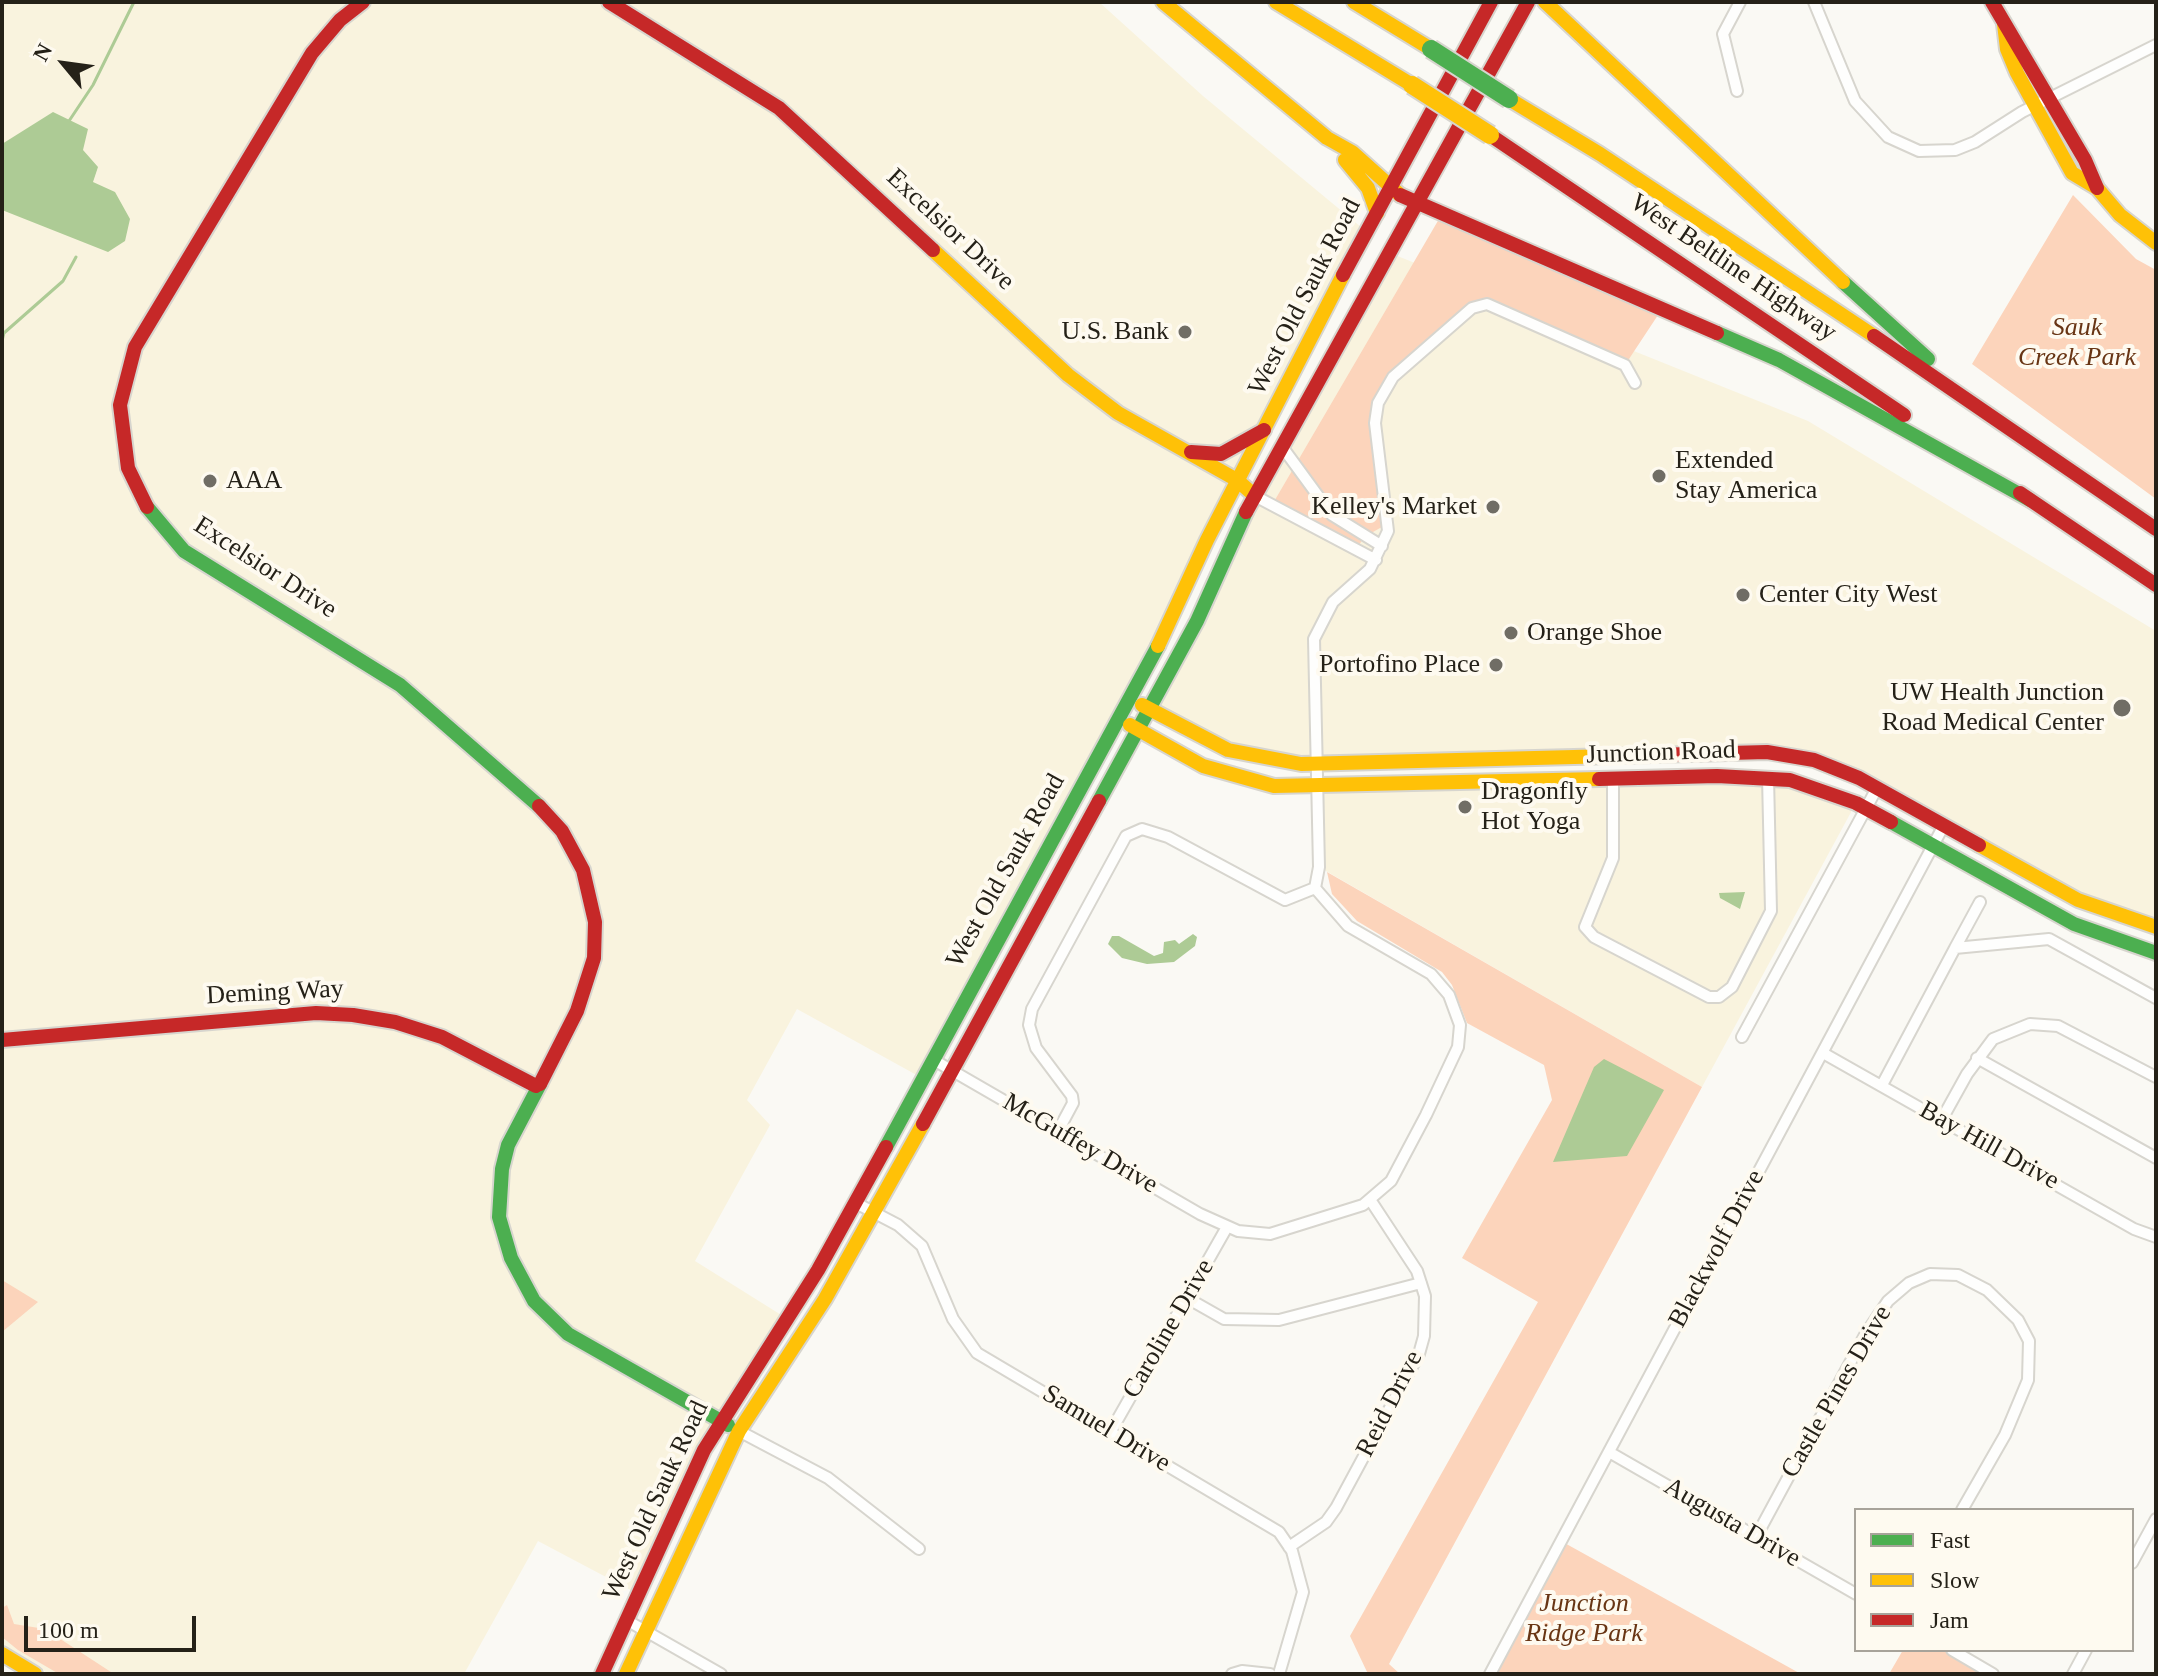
<!DOCTYPE html>
<html>
<head>
<meta charset="utf-8">
<style>
  body { margin:0 }
  #map { position:relative; width:2158px; height:1676px; overflow:hidden; background:#faf9f4; font-family:Georgia,serif }
  canvas { display:block }
  .frame { position:absolute; inset:0; border:4px solid #252118; pointer-events:none }
  .legend { position:absolute; left:1854px; top:1508px; width:280px; height:144px; box-sizing:border-box; background:#fefaf0; border:2px solid #a7a39a; margin:0; padding:10px 14px; list-style:none; font-size:24px; color:#252118 }
  .legend li { display:flex; align-items:center; gap:16px; height:40px }
  .legend b { width:40px; border:2px solid #a7a39a }
  .north { position:absolute; left:24px; top:24px; width:80px; height:80px; -webkit-text-stroke:6px #fefaf0; paint-order:stroke; rotate:299deg; font-size:22px; font-weight:700; line-height:32px; text-align:center; color:#252118 }
  .north::after { content:''; display:block; margin:auto; width:28px; height:36px; background:#252118; clip-path:polygon(50% 0,100% 100%,50% 72%,0 100%) }
  .scale { position:absolute; left:24px; top:1616px; width:172px; height:36px; box-sizing:border-box; border:4px solid #252118; border-top:0; padding-left:10px; font-size:24px; line-height:28px; white-space:nowrap; color:#252118; -webkit-text-stroke:6px #fefaf0; paint-order:stroke }
</style>
</head>
<body>
<div id="map">
<canvas width="2158" height="1676"></canvas>
<div class="frame"></div>
<ul class="legend">
<li><b style="height:10px;background:#4caf50"></b>Fast</li>
<li><b style="height:10px;background:#ffc107"></b>Slow</li>
<li><b style="height:10px;background:#c62828"></b>Jam</li>
</ul>
<div class="north">N</div>
<div class="scale">100 m</div>
</div>
<script>
const c = document.querySelector('canvas').getContext('2d');
c.lineJoin = 'round';
function paint(path, color) {
  c.fillStyle = color;
  c.fill(path, 'evenodd');
}
function poly(rows) {
  const path = new Path2D();
  for (const r of rows) {
    path.moveTo(r[0], r[1]);
    for (let i = 2; i < r.length; i += 2) path.lineTo(r[i], r[i + 1]);
  }
  return path;
}
function strokePath(path, color, width, dash) {
  c.strokeStyle = color;
  c.lineWidth = width;
  c.lineCap = dash ? 'butt' : 'round';
  c.setLineDash(dash || []);
  c.stroke(path);
}
function drawText(font, color, halo, rows, align = 'center') {
  c.font = font + ' Georgia,serif';
  c.lineWidth = 8;
  c.setLineDash([]);
  c.textBaseline = 'middle';
  c.strokeStyle = halo;
  c.fillStyle = color;
  for (const [text, x, y, turn = 0] of rows) {
    c.save();
    c.translate(x, y);
    c.rotate((+turn || 0) * Math.PI / 180);
    c.textAlign = isNaN(turn) ? turn : align;
    if (halo) c.strokeText(text, 0, 0);
    c.fillText(text, 0, 0);
    c.restore();
  }
}
const built = poly([
  [2,2,1099,2,1203,96,1367,232,1195,566,922,1078,797,1009,747,1100,770,1125,695,1261,786,1318,751,1370,640,1595,538,1541,464,1674,49,1674,2,1646],
  [1390,253,1808,421,2156,631,2156,927,2108,912,1859,778,1794,756,1273,762,1150,709,1223,560],
  [1768,777,1856,803,1702,1087,1319,867,1316,788]
]);
const green = poly([
  [2073,195,2136,259,2156,270,2156,499,1972,364],
  [1439,219,1662,309,1625,365,1487,304,1472,308,1393,377,1378,403,1389,523,1364,537,1356,550,1272,505],
  [1327,872,1702,1087,1389,1664,1400,1674,1368,1674,1350,1636,1538,1302,1462,1258,1552,1100,1544,1065,1467,1023,1452,985,1442,972,1357,921,1332,894],
  [2,1280,38,1302,2,1332],
  [1561,1541,1801,1674,1490,1674],
  [7,1605,14,1624,45,1629,114,1674,59,1674,18,1650,2,1637,2,1608],
  [1903,1650,1952,1650,1993,1674,1889,1674]
]);
const water = poly([
  [53,112,88,129,83,150,98,167,93,182,115,192,130,219,125,241,108,252,2,210,2,144],
  [1745,892,1740,909,1720,898,1719,893],
  [1193,934,1197,937,1195,946,1174,962,1147,964,1122,958,1108,944,1112,936,1119,936,1154,956,1163,953,1164,942,1175,940,1179,944],
  [1604,1059,1664,1090,1627,1156,1553,1162,1594,1067]
]);
const stream = poly([
  [69,121,93,85,134,2],
  [2,341,4,333,63,281,76,257]
]);
const street = poly([
  [1814,2,1855,101,1888,137,1919,151,1955,150,1975,142,2022,112,2156,45],
  [1737,91,1723,34,1740,2],
  [1283,448,1332,515,1382,546],
  [1255,496,1376,560],
  [1613,780,1613,858,1585,927,1594,937,1709,997,1719,997,1732,987,1771,911,1768,777],
  [1955,948,1980,902],
  [1742,1037,1877,788],
  [1823,1053,2134,1229,2156,1237],
  [1977,1058,2156,1158],
  [932,1059,1200,1214,1238,1231,1270,1234,1363,1205,1391,1181,1426,1115,1458,1047,1460,1025,1449,995,1431,974,1348,926,1315,888],
  [1882,1085,1955,948,2049,939,2156,998],
  [1942,1119,1967,1074,1993,1039,2030,1024,2058,1026,2156,1077],
  [1058,1131,1073,1103,1072,1096,1036,1048,1029,1025,1032,1009,1126,836,1142,829,1168,837,1285,900,1315,888,1319,867,1314,639,1333,602,1370,569,1388,531,1375,423,1378,403,1393,377,1472,308,1487,304,1625,365,1635,383],
  [854,1202,898,1225,922,1246,953,1319,977,1353,1279,1532,1292,1551,1303,1592,1279,1674],
  [1187,1298,1224,1319,1279,1320,1421,1283],
  [739,1431,828,1478,919,1549],
  [1111,1431,1227,1227],
  [1609,1452,1856,1594],
  [1756,1537,1865,1335,1888,1301,1909,1283,1930,1274,1958,1275,1987,1290,2018,1320,2029,1341,2028,1380,2005,1435,1962,1510],
  [1289,1547,1326,1522,1336,1508,1419,1354,1424,1336,1425,1296,1417,1271,1371,1201],
  [2132,1563,2156,1519],
  [628,1621,721,1674],
  [1952,1650,1993,1674],
  [1232,1674,1242,1671,1270,1674],
  [1490,1674,1944,825],
  [2073,1674,2086,1650]
]);
const fast = poly([
  [1843,282,1928,359],
  [1717,333,1779,360,2030,500],
  [147,507,184,551,400,685,539,806],
  [1099,801,1197,621,1246,512],
  [1891,822,2074,924,2156,953],
  [540,1084,508,1145,502,1169,499,1217,511,1258,534,1301,568,1334,728,1425],
  [886,1147,1158,646]
]);
const slow = poly([
  [1163,2,1327,138,1352,152,1400,195],
  [1276,2,1412,85],
  [1354,2,1431,49],
  [1545,2,1843,282],
  [2004,24,2007,49,2017,73,2072,173,2097,188,2120,215,2156,243],
  [1509,99,1600,154,1874,336],
  [1345,160,1368,188,1377,213],
  [933,250,1068,375,1118,413,1237,480,1255,496],
  [1158,646,1207,540,1343,275],
  [1142,705,1228,750,1301,764,1652,755],
  [1130,725,1203,766,1274,786,1599,779],
  [1979,845,2078,900,2156,927],
  [2,1654,35,1674],
  [626,1674,739,1431,825,1299,923,1124]
]);
const jam = poly([
  [609,2,779,108,933,250],
  [1992,2,2085,160,2097,188],
  [1490,135,1904,415],
  [1400,195,1717,333],
  [1343,275,1491,2],
  [1874,336,2156,529],
  [1191,452,1221,454,1264,430],
  [2020,493,2156,585],
  [147,507,128,468,120,405,135,347,312,53,340,20,363,2],
  [1246,512,1528,2],
  [1652,755,1767,752,1814,760,1859,778,1979,845],
  [1599,779,1717,776,1790,780,1856,803,1891,822],
  [539,806,562,831,583,870,595,922,594,958,577,1011,540,1084],
  [2,1040,316,1013,353,1015,395,1022,442,1037,536,1086],
  [923,1124,1099,801],
  [602,1674,704,1450,818,1270,886,1147]
]);
const fastBridge = poly([
  [1431,49,1509,99]
]);
const slowBridge = poly([
  [1412,85,1490,135]
]);
const markers = [
  [1185,332,8,"#706d65"],
  [1659,476,8,"#706d65"],
  [210,481,8,"#706d65"],
  [1493,507,8,"#706d65"],
  [1743,595,8,"#706d65"],
  [1511,633,8,"#706d65"],
  [1496,665,8,"#706d65"],
  [2122,708,10,"#706d65"],
  [1465,807,8,"#706d65"]
];
const streetNames = [
  ["Excelsior Drive",950,230,43],
  ["West Beltline Highway",1733,268,34],
  ["West Old Sauk Road",1305,297,-63],
  ["Excelsior Drive",265,568,33],
  ["Junction Road",1661,753,-2],
  ["West Old Sauk Road",1006,871,-61],
  ["Deming Way",275,993,-3],
  ["McGuffey Drive",1080,1144,30],
  ["Bay Hill Drive",1989,1146,29],
  ["Blackwolf Drive",1717,1249,-62],
  ["Caroline Drive",1169,1329,-60],
  ["Castle Pines Drive",1837,1392,-60],
  ["Reid Drive",1390,1404,-63],
  ["Samuel Drive",1106,1429,31],
  ["West Old Sauk Road",656,1501,-65],
  ["Augusta Drive",1732,1523,30]
];
const parkNames = [
  ["Sauk",2077,328],
  ["Creek Park",2077,358],
  ["Junction",1584,1604],
  ["Ridge Park",1584,1634]
];
const poiNames = [
  ["U.S. Bank",1169,332,"right"],
  ["Extended",1675,461],
  ["Stay America",1675,491],
  ["AAA",226,481],
  ["Kelley's Market",1477,507,"right"],
  ["Center City West",1759,595],
  ["Orange Shoe",1527,633],
  ["Portofino Place",1480,665,"right"],
  ["UW Health Junction",2104,693,"right"],
  ["Road Medical Center",2104,723,"right"],
  ["Dragonfly",1481,792],
  ["Hot Yoga",1481,822]
];
paint(built, '#f9f3de');
paint(green, '#fcd4bb');
paint(water, '#adcb95');
strokePath(stream, '#adcb95', 3);
strokePath(street, '#d7d5ce', 14);
strokePath(fast, '#d7d5ce', 18);
strokePath(slow, '#d7d5ce', 18);
strokePath(jam, '#d7d5ce', 18);
strokePath(street, '#fefefd', 10);
strokePath(fast, '#4caf50', 14);
strokePath(slow, '#ffc107', 14);
strokePath(jam, '#c62828', 14);
strokePath(fastBridge, '#d7d5ce', 22, []);
strokePath(slowBridge, '#d7d5ce', 22, []);
strokePath(fastBridge, '#4caf50', 18);
strokePath(slowBridge, '#ffc107', 18);
for (const [x, y, r, color] of markers) {
  const dot = new Path2D();
  dot.arc(x, y, r, 0, 2 * Math.PI);
  c.fillStyle = color;
  c.fill(dot);
  strokePath(dot, '#fefaf0', 3);
}
drawText('26px', '#252118', '#fefaf0', streetNames);
drawText('italic 26px', '#683514', '#fefaf0', parkNames);
drawText('26px', '#252118', '#fefaf0', poiNames, 'left');
</script>
</body>
</html>
